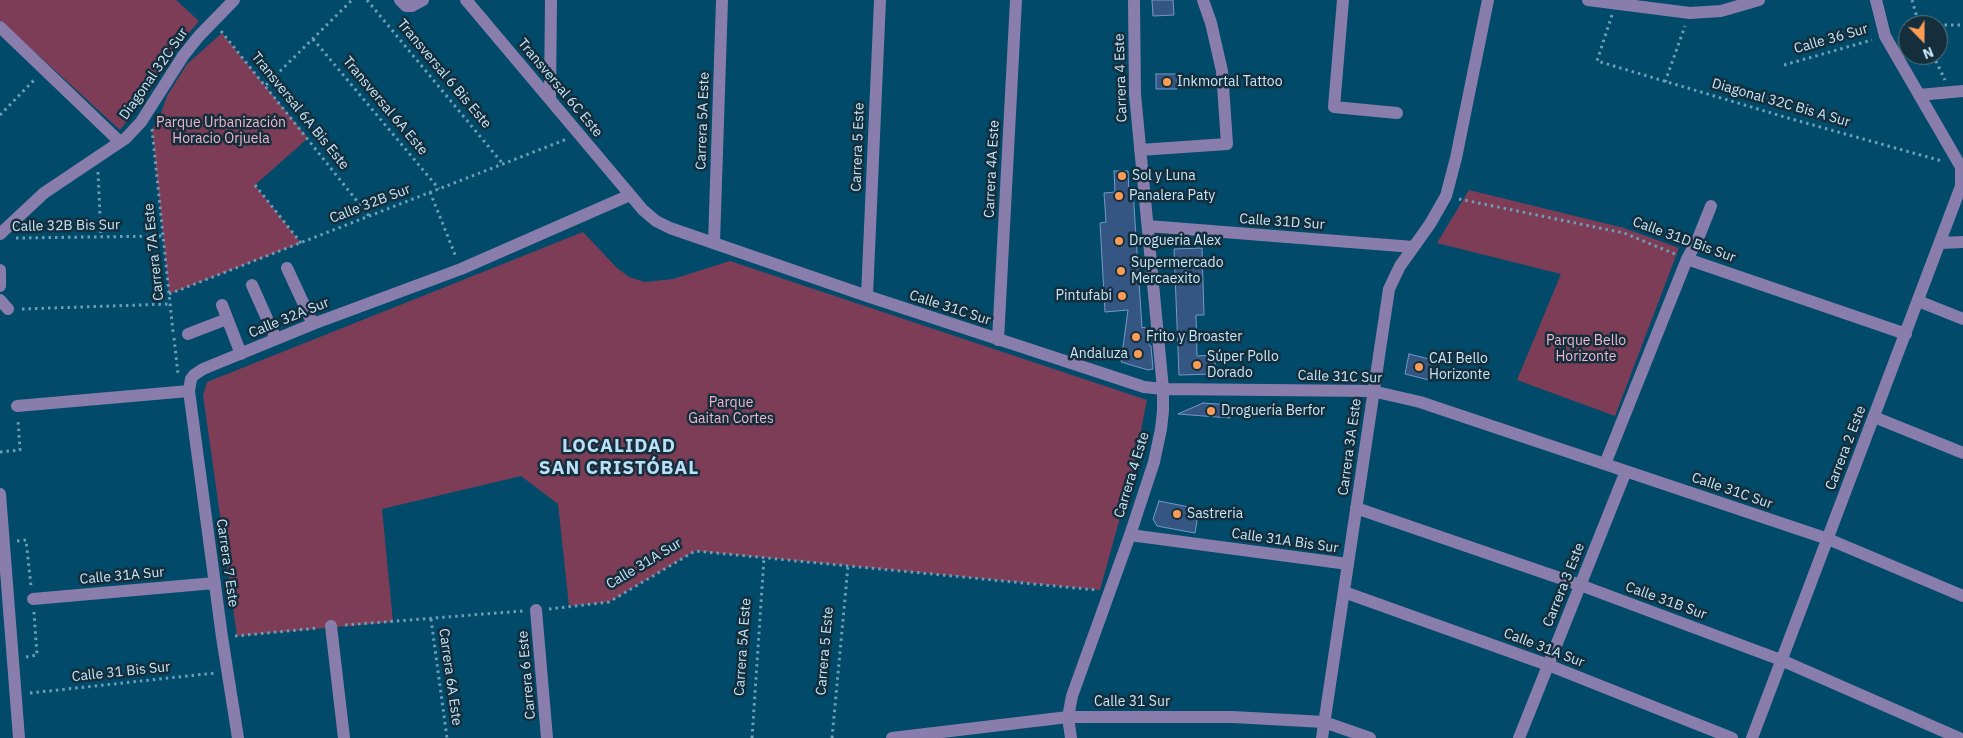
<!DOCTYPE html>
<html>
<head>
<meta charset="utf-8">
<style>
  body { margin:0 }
  #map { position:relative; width:1963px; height:738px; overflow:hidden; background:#014a6a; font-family:"IBM Plex Sans",sans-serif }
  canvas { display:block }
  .north { position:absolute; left:1898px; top:15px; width:50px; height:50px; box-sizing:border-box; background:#142e3c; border:1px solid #5c7888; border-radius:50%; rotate:158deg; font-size:14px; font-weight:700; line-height:20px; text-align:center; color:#c8e6f9 }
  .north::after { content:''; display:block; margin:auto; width:18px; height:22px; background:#fd9d55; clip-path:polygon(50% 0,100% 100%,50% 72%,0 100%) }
</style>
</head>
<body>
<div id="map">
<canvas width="1963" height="738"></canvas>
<div class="north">N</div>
</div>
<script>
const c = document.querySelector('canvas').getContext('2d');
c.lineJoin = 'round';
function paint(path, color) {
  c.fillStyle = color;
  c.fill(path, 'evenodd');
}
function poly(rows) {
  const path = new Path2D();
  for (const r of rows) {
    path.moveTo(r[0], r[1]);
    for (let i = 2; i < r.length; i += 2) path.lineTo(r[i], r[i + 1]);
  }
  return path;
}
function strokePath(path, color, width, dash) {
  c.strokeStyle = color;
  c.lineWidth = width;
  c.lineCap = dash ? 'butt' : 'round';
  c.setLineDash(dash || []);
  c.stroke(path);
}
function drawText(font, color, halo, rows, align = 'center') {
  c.font = font + ' "IBM Plex Sans",sans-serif';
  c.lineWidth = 5;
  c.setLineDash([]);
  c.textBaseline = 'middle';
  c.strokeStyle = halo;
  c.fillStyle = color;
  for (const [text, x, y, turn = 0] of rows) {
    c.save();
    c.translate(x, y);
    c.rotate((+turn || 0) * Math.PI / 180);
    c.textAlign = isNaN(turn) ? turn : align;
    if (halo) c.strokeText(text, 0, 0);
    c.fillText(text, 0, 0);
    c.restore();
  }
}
const green = poly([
  [0,0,176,0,199,21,168,58,139,106,120,130,0,20],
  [222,33,308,138,255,185,301,243,169,294,152,129,159,119,167,96,187,64],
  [1469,190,1624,228,1679,248,1615,416,1517,380,1561,274,1437,243],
  [583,232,617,268,629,277,645,282,673,279,730,261,1147,400,1133,471,1100,590,695,551,609,602,569,606,558,504,521,476,382,509,393,622,237,636,203,395,207,382]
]);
const building = poly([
  [1152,0,1173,0,1174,15,1153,16,1152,0],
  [1156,74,1177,74,1177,89,1156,89,1156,74],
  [1114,171,1128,171,1129,192,1133,191,1142,328,1145,327,1149,345,1151,346,1153,369,1148,370,1121,362,1128,310,1105,312,1100,223,1106,222,1104,193,1115,192,1114,171],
  [1202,248,1204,315,1196,315,1197,356,1215,355,1215,374,1179,375,1174,249,1202,248],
  [1409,354,1433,360,1429,380,1405,374,1409,354],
  [1203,403,1232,405,1230,418,1178,414,1203,403],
  [1159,501,1199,509,1195,533,1157,526,1153,519,1159,501]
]);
const path = poly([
  [367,0,503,164],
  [1912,0,1919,25],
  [1612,15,1597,61,1788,118,1942,161],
  [1938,25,1963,25],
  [221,31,369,216],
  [313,39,439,189],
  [1933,55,1945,80],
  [1784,65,1872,40],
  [1665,82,1685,26],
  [266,85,352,0],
  [0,115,36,78],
  [152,129,173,332],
  [98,172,101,237],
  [255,185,301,243],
  [430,192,456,257],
  [1459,199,1624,233,1675,254],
  [16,238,163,236],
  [169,294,567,139],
  [22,309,170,304],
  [174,338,178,374],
  [0,452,20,450,18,420],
  [17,541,26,540,31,586],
  [549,609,609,602,695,551,1096,590],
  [431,619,447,738],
  [345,625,523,611],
  [235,636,319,628],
  [26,657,37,655,34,612],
  [30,693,215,673],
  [752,738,764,558],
  [832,738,848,566]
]);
const minor = poly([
  [400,0,406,6,412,6,423,0],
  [466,0,643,210,656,221,670,228,867,296,1144,387,1163,389,1372,391,1420,402,1828,539,1963,596],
  [1343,0,1334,107,1397,113],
  [1588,0,1690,13,1721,11,1759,0],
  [0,27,120,142],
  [1919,95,1963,91],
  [550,99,551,0],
  [1140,150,1227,144,1222,71,1211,23,1203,0],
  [1148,226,1413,247],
  [0,234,44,193,126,138,141,122,183,56,199,36,234,0],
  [714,243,722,0],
  [1940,243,1963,242],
  [1687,259,1906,334],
  [287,268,313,324],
  [0,270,0,286],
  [252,285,276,339],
  [867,296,880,0],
  [0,300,8,309],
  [1918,301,1963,319],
  [222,305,241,354],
  [188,334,227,319],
  [998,340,1016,0],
  [17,406,189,391],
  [1874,417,1963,453],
  [1605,464,1687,259,1697,241,1711,206],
  [0,494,19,738],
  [1356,508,1580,585,1781,660,1959,738],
  [1130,535,1348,564],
  [1344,592,1548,665,1732,738],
  [33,599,215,583],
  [536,610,547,738],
  [331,626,344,738],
  [238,738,222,637,189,391,191,379,194,375,203,369,313,324,461,269,630,195],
  [892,738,1068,717,1233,717,1324,722,1370,738],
  [1071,738,1068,717,1072,696,1130,535,1154,462,1161,429,1163,411,1163,389,1135,94,1134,0],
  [1322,738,1389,289,1400,266,1430,224,1446,196,1456,158,1488,0],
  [1519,738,1626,471],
  [1752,738,1961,186,1961,167,1885,36,1876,0]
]);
const markers = [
  [1167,82,5,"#fd9d55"],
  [1122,176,5,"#fd9d55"],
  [1119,196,5,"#fd9d55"],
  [1119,241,5,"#fd9d55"],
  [1121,271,5,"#fd9d55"],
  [1122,296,5,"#fd9d55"],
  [1136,337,5,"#fd9d55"],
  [1138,354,5,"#fd9d55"],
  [1197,365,5,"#fd9d55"],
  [1419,367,5,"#fd9d55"],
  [1211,411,5,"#fd9d55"],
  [1177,514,5,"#fd9d55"]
];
const streetNames = [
  ["Calle 36 Sur",1831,39,-16],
  ["Diagonal 32C Sur",154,74,-55],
  ["Transversal 6 Bis Este",444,74,50],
  ["Carrera 4 Este",1121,78,-92],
  ["Transversal 6C Este",560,88,50],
  ["Diagonal 32C Bis A Sur",1781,103,16],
  ["Transversal 6A Este",385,106,50],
  ["Transversal 6A Bis Este",300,111,51],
  ["Carrera 5A Este",703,121,-88],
  ["Carrera 5 Este",858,147,-88],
  ["Carrera 4A Este",992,169,-87],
  ["Calle 32B Sur",370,204,-21],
  ["Calle 31D Sur",1282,222,4],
  ["Calle 32B Bis Sur",66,226,-1],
  ["Calle 31D Bis Sur",1684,240,20],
  ["Carrera 7A Este",154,252,-96],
  ["Calle 31C Sur",950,308,18],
  ["Calle 32A Sur",289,318,-22],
  ["Calle 31C Sur",1340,377,2],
  ["Carrera 3A Este",1350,447,-82],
  ["Carrera 2 Este",1846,448,-69],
  ["Carrera 4 Este",1132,475,-73],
  ["Calle 31C Sur",1732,491,19],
  ["Calle 31A Bis Sur",1285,541,8],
  ["Carrera 7 Este",227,563,82],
  ["Calle 31A Sur",644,564,-31],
  ["Calle 31A Sur",122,576,-5],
  ["Carrera 3 Este",1564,585,-68],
  ["Calle 31B Sur",1666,601,20],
  ["Carrera 5A Este",743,647,-86],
  ["Calle 31A Sur",1544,648,21],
  ["Carrera 5 Este",825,651,-85],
  ["Calle 31 Bis Sur",121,672,-6],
  ["Carrera 6 Este",527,675,-95],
  ["Carrera 6A Este",450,677,82],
  ["Calle 31 Sur",1132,702]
];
const poiNames = [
  ["Inkmortal Tattoo",1177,82],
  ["Sol y Luna",1132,176],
  ["Panalera Paty",1129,196],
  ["Drogueria Alex",1129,241],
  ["Supermercado",1131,263],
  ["Mercaexito",1131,279],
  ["Pintufabi",1112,296,"right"],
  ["Frito y Broaster",1146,337],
  ["Andaluza",1128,354,"right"],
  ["Súper Pollo",1207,357],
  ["Dorado",1207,373],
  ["CAI Bello",1429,359],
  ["Horizonte",1429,375],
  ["Droguería Berfor",1221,411],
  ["Sastreria",1187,514]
];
const parkNames = [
  ["Parque Urbanización",221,123],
  ["Horacio Orjuela",221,139],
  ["Parque Bello",1586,341],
  ["Horizonte",1586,357],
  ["Parque",731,403],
  ["Gaitan Cortes",731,419]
];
const districtNames = [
  ["LOCALIDAD",619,447],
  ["SAN CRISTÓBAL",619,469]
];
paint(green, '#7d3d57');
paint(building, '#355682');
strokePath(building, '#7498c8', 1);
strokePath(path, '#6c9eb7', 3, [2.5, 4]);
strokePath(minor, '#897dac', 12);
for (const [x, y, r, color] of markers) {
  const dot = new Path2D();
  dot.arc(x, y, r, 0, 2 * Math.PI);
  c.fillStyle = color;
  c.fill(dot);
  strokePath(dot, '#142e3c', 2);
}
drawText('14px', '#c8e6f9', '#142e3c', streetNames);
drawText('14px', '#c8e6f9', '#142e3c', poiNames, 'left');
drawText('14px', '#f3b5cb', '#142e3c', parkNames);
c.letterSpacing = '1px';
drawText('bold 19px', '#bbdff6', '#142e3c', districtNames);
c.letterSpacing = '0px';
</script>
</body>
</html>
